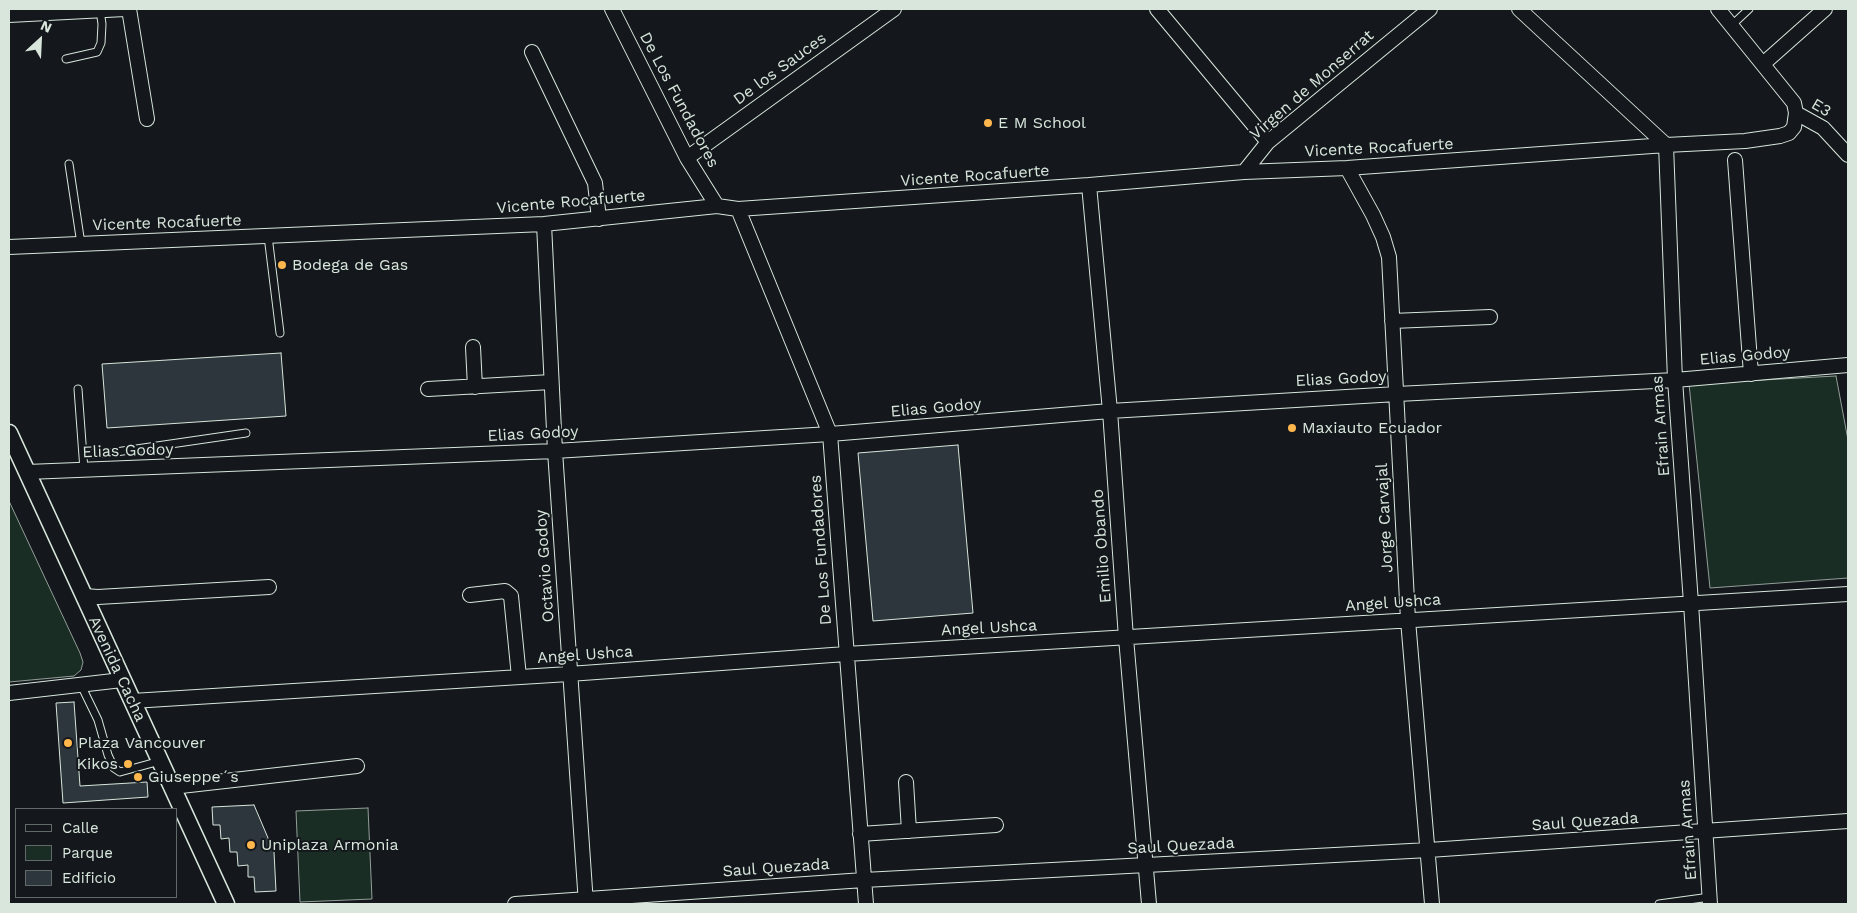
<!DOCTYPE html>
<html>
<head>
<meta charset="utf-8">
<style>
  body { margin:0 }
  #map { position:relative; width:1857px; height:913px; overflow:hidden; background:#14181c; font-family:"Work Sans",sans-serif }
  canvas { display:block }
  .frame { position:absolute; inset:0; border:10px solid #d8e6dc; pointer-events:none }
  .legend { position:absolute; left:15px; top:808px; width:162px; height:90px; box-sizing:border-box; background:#14181c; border:1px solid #626a69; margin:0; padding:6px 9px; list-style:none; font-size:15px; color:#d8e6dc }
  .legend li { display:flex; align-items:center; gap:10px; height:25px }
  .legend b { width:25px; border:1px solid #626a69 }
  .north { position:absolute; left:15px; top:15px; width:50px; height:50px; -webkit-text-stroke:4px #14181c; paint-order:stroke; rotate:25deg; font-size:14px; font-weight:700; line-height:20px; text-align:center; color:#d8e6dc }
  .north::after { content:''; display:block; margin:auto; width:18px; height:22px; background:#d8e6dc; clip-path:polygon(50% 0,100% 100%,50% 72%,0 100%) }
</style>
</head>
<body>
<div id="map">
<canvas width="1857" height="913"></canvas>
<div class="frame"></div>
<ul class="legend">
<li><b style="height:6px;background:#14181c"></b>Calle</li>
<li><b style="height:14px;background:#1a2d24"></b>Parque</li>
<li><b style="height:14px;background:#2c363c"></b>Edificio</li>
</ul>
<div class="north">N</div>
</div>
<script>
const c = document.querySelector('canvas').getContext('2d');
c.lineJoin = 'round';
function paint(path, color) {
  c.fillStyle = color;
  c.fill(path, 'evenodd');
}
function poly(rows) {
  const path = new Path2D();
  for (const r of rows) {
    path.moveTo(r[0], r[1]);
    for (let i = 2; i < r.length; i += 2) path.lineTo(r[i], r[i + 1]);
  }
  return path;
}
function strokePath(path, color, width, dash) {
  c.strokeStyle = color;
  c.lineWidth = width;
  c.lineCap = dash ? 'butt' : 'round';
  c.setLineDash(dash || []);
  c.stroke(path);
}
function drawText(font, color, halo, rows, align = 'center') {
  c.font = font + ' "Work Sans",sans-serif';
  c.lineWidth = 4;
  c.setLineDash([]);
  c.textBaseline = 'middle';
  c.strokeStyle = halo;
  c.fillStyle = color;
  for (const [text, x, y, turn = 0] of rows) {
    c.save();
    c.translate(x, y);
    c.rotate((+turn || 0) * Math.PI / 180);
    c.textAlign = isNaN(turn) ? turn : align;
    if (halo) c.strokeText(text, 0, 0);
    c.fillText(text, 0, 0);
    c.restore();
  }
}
const green = poly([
  [1836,376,1848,440,1848,578,1710,588,1689,384,1836,376],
  [9,501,80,653,83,662,81,670,74,676,9,682,9,501],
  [368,808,372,899,300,902,296,811,368,808]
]);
const building = poly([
  [281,353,286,416,107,428,102,364,281,353],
  [958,445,973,613,873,621,858,453,958,445],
  [74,702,80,786,147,782,148,797,63,803,56,703,74,702],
  [254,805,274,852,276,891,255,892,254,877,248,877,248,865,238,866,237,852,230,852,229,838,221,839,220,825,213,825,212,807,254,805]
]);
const service = poly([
  [1732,25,1749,9],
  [66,59,97,52,101,43,102,24,100,10],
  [69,164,81,244],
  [268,236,280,333],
  [78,389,84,470],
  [83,454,109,453,246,433],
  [81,685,98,720,108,755,114,768,120,772,160,761],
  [1659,904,1710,897]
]);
const minor = poly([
  [129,9,147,119],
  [612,9,687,158,717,206],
  [1157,9,1268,142],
  [1519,9,1666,145,1675,380,1691,603,1710,904],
  [9,15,125,9],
  [532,52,595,183,599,219],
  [1763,64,1825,9],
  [1796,113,1823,128,1848,155],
  [687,158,894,9],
  [1735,160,1751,374],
  [1347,168,1373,215,1383,237,1389,257,1408,620,1432,904],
  [1244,172,1268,142,1430,9],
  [1089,185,1110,411,1126,638,1149,904],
  [738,209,830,434,866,904],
  [544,224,555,451,586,904],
  [9,247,544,224,717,206,738,209,1089,185,1244,172,1347,168,1666,145,1745,141,1780,136,1789,133,1794,127,1796,113,1794,103,1718,9],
  [1392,321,1490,317],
  [473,347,475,387],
  [428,389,551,382],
  [27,472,555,451,830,434,1110,411,1397,394,1675,380,1848,365],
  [470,595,505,591,511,596,519,677],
  [84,596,98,597,269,587],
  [9,693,122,680],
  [132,701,569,674,846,654,1848,594],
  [906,782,909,831],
  [172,787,357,766],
  [860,834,996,825],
  [515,904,864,880,1429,850,1848,821]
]);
const tertiary = poly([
  [9,433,226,904]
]);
const markers = [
  [988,123,5,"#ffb74d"],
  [282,265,5,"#ffb74d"],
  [1292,428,5,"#ffb74d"],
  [68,743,5,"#ffb74d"],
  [128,764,5,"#ffb74d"],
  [138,777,5,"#ffb74d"],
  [251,845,5,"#ffb74d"]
];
const streetNames = [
  ["De los Sauces",780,69,-36],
  ["Virgen de Monserrat",1312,85,-41],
  ["De Los Fundadores",679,100,62],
  ["E3",1821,108,31],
  ["Vicente Rocafuerte",1379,148,-3],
  ["Vicente Rocafuerte",975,176,-4],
  ["Vicente Rocafuerte",571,202,-5],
  ["Vicente Rocafuerte",167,223,-2],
  ["Elias Godoy",1745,356,-5],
  ["Elias Godoy",1341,379,-3],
  ["Elias Godoy",936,408,-5],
  ["Efrain Armas",1661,426,-94],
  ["Elias Godoy",533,434,-3],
  ["Elias Godoy",128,451,-2],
  ["Jorge Carvajal",1385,518,-93],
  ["Emilio Obando",1102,546,-94],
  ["De Los Fundadores",821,550,-94],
  ["Octavio Godoy",545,566,-94],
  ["Angel Ushca",1393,603,-4],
  ["Angel Ushca",989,628,-3],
  ["Angel Ushca",585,655,-4],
  ["Avenida Cacha",117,669,65],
  ["Saul Quezada",1585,822,-4],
  ["Efrain Armas",1688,830,-94],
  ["Saul Quezada",1181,846,-3],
  ["Saul Quezada",776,868,-4]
];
const poiNames = [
  ["E M School",998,123],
  ["Bodega de Gas",292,265],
  ["Maxiauto Ecuador",1302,428],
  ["Plaza Vancouver",78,743],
  ["Kikos",118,764,"right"],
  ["Giuseppe´s",148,777],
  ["Uniplaza Armonia",261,845]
];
paint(green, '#1a2d24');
strokePath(green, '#939e99', 1);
paint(building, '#2c363c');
strokePath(building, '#d8e6dc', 1);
strokePath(service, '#d8e6dc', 9);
strokePath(minor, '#d8e6dc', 16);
strokePath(tertiary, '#d8e6dc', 19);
strokePath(service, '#14181c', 7);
strokePath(minor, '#14181c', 14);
strokePath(tertiary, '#14181c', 16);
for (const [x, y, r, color] of markers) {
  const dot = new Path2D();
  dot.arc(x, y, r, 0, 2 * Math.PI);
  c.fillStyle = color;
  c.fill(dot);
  strokePath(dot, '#14181c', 2);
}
drawText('16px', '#d8e6dc', '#14181c', streetNames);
drawText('16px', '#d8e6dc', '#14181c', poiNames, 'left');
</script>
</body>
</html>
